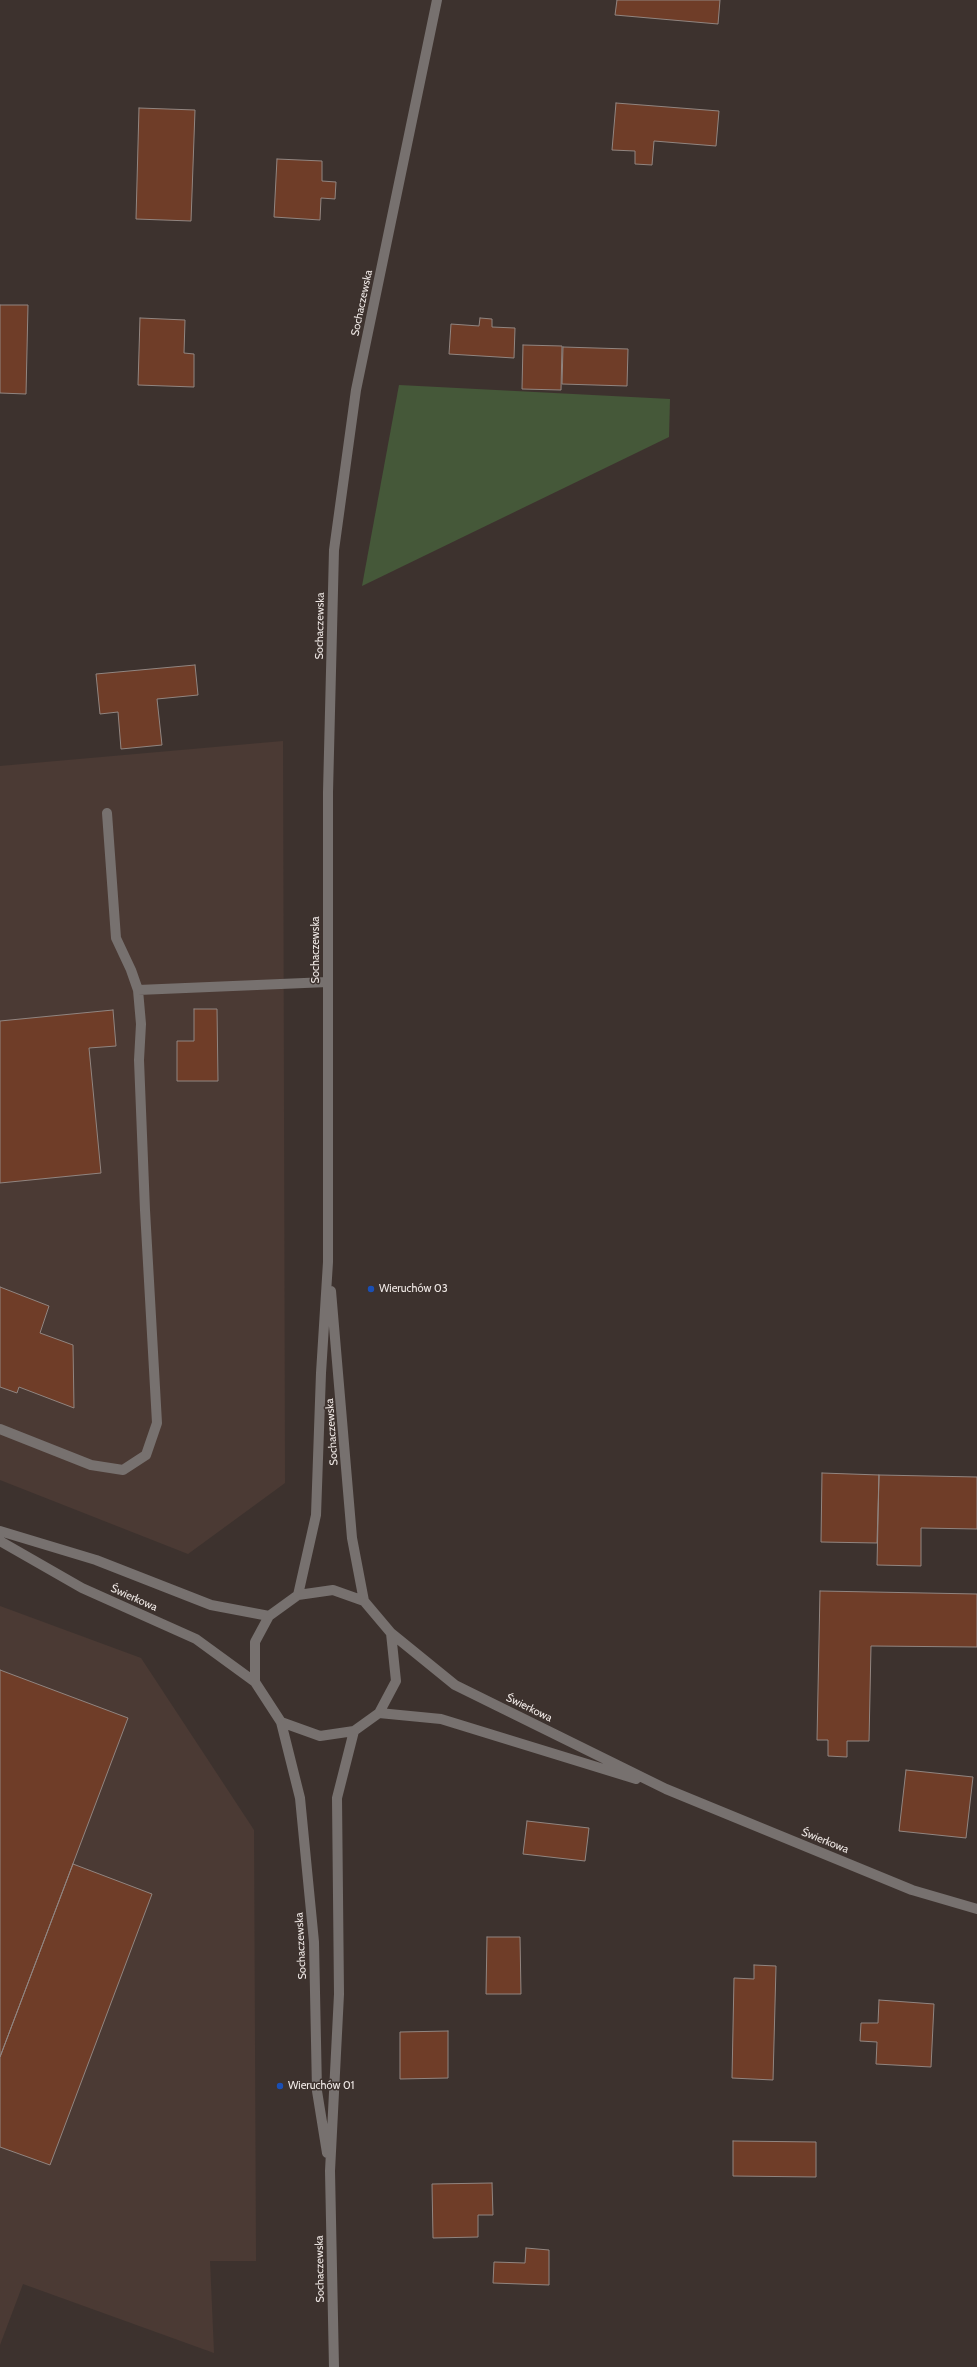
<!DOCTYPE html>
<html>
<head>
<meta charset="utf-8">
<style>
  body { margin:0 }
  canvas { display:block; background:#3d322e }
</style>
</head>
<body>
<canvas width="977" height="2367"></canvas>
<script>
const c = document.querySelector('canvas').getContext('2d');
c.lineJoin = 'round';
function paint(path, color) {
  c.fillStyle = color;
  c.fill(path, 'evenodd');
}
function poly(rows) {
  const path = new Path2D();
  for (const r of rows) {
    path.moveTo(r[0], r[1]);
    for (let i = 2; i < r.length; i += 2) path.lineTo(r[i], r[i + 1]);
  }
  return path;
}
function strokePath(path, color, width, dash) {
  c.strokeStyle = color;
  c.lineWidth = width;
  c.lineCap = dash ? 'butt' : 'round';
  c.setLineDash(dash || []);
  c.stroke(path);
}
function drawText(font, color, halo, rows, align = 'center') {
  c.font = font + ' Cabin,sans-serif';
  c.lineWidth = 3;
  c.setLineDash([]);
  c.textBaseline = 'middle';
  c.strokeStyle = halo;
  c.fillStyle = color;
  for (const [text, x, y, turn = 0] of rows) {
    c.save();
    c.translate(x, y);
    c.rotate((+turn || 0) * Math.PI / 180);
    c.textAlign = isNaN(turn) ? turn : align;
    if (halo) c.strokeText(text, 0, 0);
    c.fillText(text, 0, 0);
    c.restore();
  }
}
const built = poly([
  [283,741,285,1483,188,1554,0,1480,0,766],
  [0,1606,141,1658,254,1830,256,2261,210,2261,214,2353,23,2284,0,2345]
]);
const green = poly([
  [399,385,670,399,669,437,362,586]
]);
const building = poly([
  [617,0,720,0,718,24,615,15,617,0],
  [616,103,719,111,716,146,654,141,652,165,635,164,635,151,612,150,616,103],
  [139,108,195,110,191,221,136,219,139,108],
  [277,159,322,161,322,181,336,182,335,199,321,198,320,220,274,217,277,159],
  [0,305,28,305,26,394,0,393,0,305],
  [140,318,185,320,184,353,194,354,194,387,138,385,140,318],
  [480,318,492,319,492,327,515,328,514,358,449,354,451,324,479,326,480,318],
  [523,345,562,346,561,390,522,389,523,345],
  [563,347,628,349,627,386,562,384,563,347],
  [195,665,198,695,157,699,162,745,121,749,118,712,100,714,96,674,195,665],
  [194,1009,217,1009,218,1081,177,1081,177,1041,194,1041,194,1009],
  [113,1010,116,1046,89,1048,101,1173,0,1183,0,1021,113,1010],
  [0,1287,49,1306,40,1333,73,1345,74,1408,19,1387,17,1393,0,1387,0,1287],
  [822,1473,879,1475,877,1543,821,1542,822,1473],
  [879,1475,977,1477,977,1529,921,1528,921,1566,877,1565,879,1475],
  [820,1591,977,1594,977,1647,871,1646,869,1741,847,1741,847,1757,828,1756,828,1740,817,1740,820,1591],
  [0,1670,128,1718,0,2057,0,1670],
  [906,1770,973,1777,966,1838,899,1831,906,1770],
  [527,1821,589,1828,585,1861,523,1854,527,1821],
  [73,1864,152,1894,50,2165,0,2147,0,2057,73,1864],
  [487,1937,520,1937,521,1994,486,1994,487,1937],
  [754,1965,776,1966,773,2080,732,2078,734,1978,754,1979,754,1965],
  [879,2000,934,2004,931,2067,876,2064,877,2042,860,2041,861,2023,878,2023,879,2000],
  [448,2031,448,2078,400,2079,400,2032,448,2031],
  [733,2141,816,2142,816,2177,733,2176,733,2141],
  [492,2183,493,2215,478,2215,478,2237,433,2238,432,2184,492,2183],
  [526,2248,549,2250,549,2285,493,2283,494,2262,525,2263,526,2248]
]);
const service = poly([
  [138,990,328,982],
  [0,1429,91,1465,123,1470,146,1455,157,1423,145,1210,139,1060,141,1024,138,990,131,970,116,938,107,813]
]);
const tertiary = poly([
  [331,1291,352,1538,364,1601],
  [0,1531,96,1560,211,1605,269,1616],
  [0,1541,82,1588,196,1639,255,1682],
  [298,1595,316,1515,321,1373,328,1262,328,792,334,550,356,390,437,0],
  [391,1633,396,1681,379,1713,354,1731,320,1736,281,1722,255,1682,255,1642,269,1616,298,1595,333,1590,364,1601,391,1633,455,1685,666,1789,912,1890,977,1909],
  [379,1713,441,1719,636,1779],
  [281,1722,300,1798,314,1942,317,2091,327,2153],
  [334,2367,330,2171,339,1994,337,1798,354,1731]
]);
const markers = [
  [371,1289,4,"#1a4fb4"],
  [280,2086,4,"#1a4fb4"]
];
const streetNames = [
  ["Sochaczewska",362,303,-78],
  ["Sochaczewska",320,626,-89],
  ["Sochaczewska",316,950,-90],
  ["Sochaczewska",332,1432,-94],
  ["Świerkowa",134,1598,24],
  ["Świerkowa",529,1708,26],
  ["Świerkowa",825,1841,22],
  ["Sochaczewska",301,1946,-93],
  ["Sochaczewska",320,2269,-91]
];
const poiNames = [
  ["Wieruchów 03",379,1289],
  ["Wieruchów 01",288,2086]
];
paint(built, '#4b3a34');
paint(green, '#455839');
paint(building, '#6f3d28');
strokePath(building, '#918580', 1);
strokePath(service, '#77716f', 10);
strokePath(tertiary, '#77716f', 10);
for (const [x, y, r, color] of markers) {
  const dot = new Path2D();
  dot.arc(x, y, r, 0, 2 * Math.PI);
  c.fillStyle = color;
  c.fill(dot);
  strokePath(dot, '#3d322e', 1.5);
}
drawText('11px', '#efe8e5', '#3d322e', streetNames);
drawText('11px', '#efe8e5', '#3d322e', poiNames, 'left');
</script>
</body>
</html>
